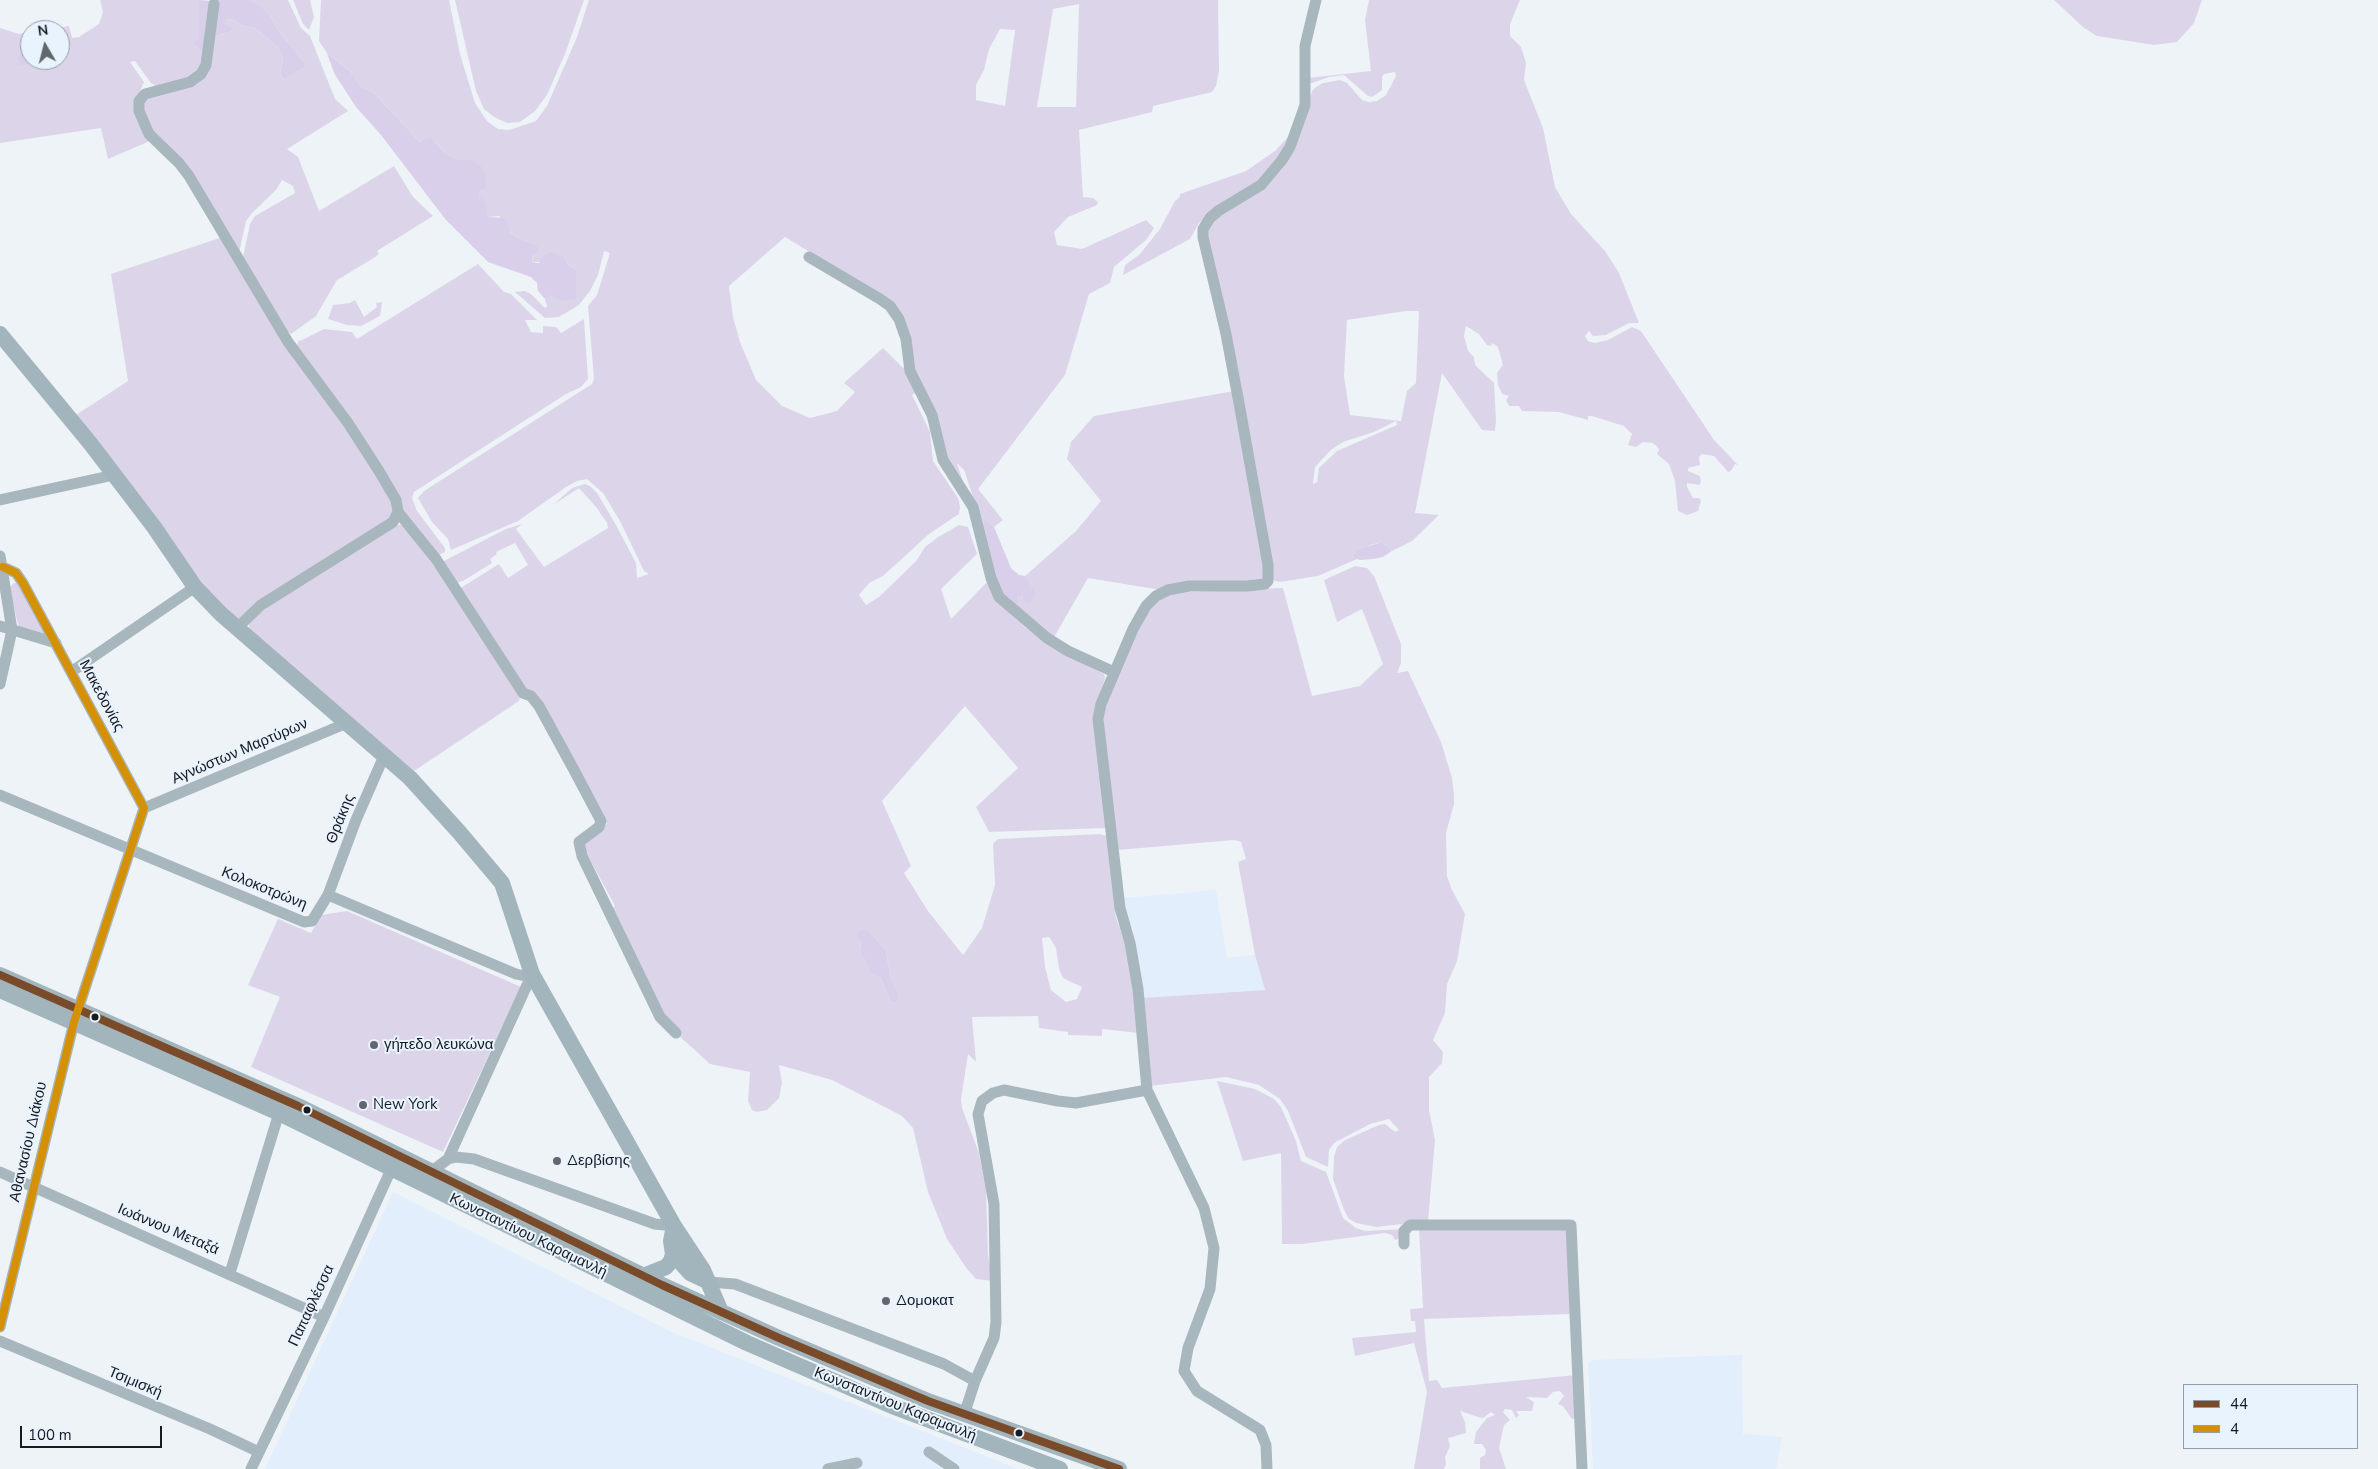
<!DOCTYPE html>
<html>
<head>
<meta charset="utf-8">
<style>
  body { margin:0 }
  #map { position:relative; width:2378px; height:1469px; overflow:hidden; background:#eef3f8; font-family:"Nunito Sans",sans-serif }
  canvas { display:block }
  .legend { position:absolute; left:2183px; top:1384px; width:175px; height:65px; box-sizing:border-box; background:#e9f3fd; border:1px solid #949da5; margin:0; padding:6px 9px; list-style:none; font-size:15px; color:#151b21 }
  .legend li { display:flex; align-items:center; gap:10px; height:25px }
  .legend b { width:25px; border:1px solid #949da5 }
  .north { position:absolute; left:20px; top:20px; width:50px; height:50px; box-sizing:border-box; background:#e9f3fd; border:1px solid #949da5; border-radius:50%; rotate:352deg; font-size:14px; font-weight:700; line-height:20px; text-align:center; color:#151b21 }
  .north::after { content:''; display:block; margin:auto; width:18px; height:22px; background:#61676c; clip-path:polygon(50% 0,100% 100%,50% 72%,0 100%) }
  .scale { position:absolute; left:20px; top:1426px; width:142px; height:22px; box-sizing:border-box; border:2px solid #151b21; border-top:0; padding-left:6px; font-size:15px; line-height:18px; white-space:nowrap; color:#151b21; -webkit-text-stroke:4px #e9f3fd; paint-order:stroke }
</style>
</head>
<body>
<div id="map">
<canvas width="2378" height="1469"></canvas>
<ul class="legend">
<li><b style="height:6px;background:#7a4b2a"></b>44</li>
<li><b style="height:6px;background:#d59105"></b>4</li>
</ul>
<div class="north">N</div>
<div class="scale">100 m</div>
</div>
<script>
const c = document.querySelector('canvas').getContext('2d');
c.lineJoin = 'round';
function paint(path, color) {
  c.fillStyle = color;
  c.fill(path, 'evenodd');
}
function poly(rows) {
  const path = new Path2D();
  for (const r of rows) {
    path.moveTo(r[0], r[1]);
    for (let i = 2; i < r.length; i += 2) path.lineTo(r[i], r[i + 1]);
  }
  return path;
}
function strokePath(path, color, width, dash) {
  c.strokeStyle = color;
  c.lineWidth = width;
  c.lineCap = dash ? 'butt' : 'round';
  c.setLineDash(dash || []);
  c.stroke(path);
}
function drawText(font, color, halo, rows, align = 'center') {
  c.font = font + ' "Nunito Sans",sans-serif';
  c.lineWidth = 4;
  c.setLineDash([]);
  c.textBaseline = 'middle';
  c.strokeStyle = halo;
  c.fillStyle = color;
  for (const [text, x, y, turn = 0] of rows) {
    c.save();
    c.translate(x, y);
    c.rotate((+turn || 0) * Math.PI / 180);
    c.textAlign = isNaN(turn) ? turn : align;
    if (halo) c.strokeText(text, 0, 0);
    c.fillText(text, 0, 0);
    c.restore();
  }
}
const built = poly([
  [1216,890,1227,958,1255,955,1265,990,1142,998,1133,928,1129,926,1123,898],
  [393,1192,672,1332,1018,1469,265,1469],
  [1742,1355,1743,1434,1782,1437,1776,1469,1593,1469,1588,1363,1593,1360,1616,1359]
]);
const green = poly([
  [100,0,199,0,199,38,204,54,200,68,191,77,157,87,151,83,135,61,130,62,144,82,137,98,150,141,108,159,101,128,0,143,0,28,19,34,30,32,30,50,24,51,17,62,60,60,60,30,45,30,69,26,72,38,79,37,99,24,103,12],
  [249,0,288,0,301,28,310,36,335,99,348,111,287,149,298,157,319,211,394,166,413,197,433,216,377,251,379,254,372,259,337,280,316,316,291,334,284,328,243,257,250,224,255,216,295,193,293,186,282,180,276,190,252,213,246,221,239,253,158,141,142,108,143,100,197,83,212,35,219,35,232,31,225,24,227,20,232,19,241,25,255,28,277,46,283,57,280,74,283,79,305,63,277,29,271,17],
  [293,0,310,0,314,17,309,30,303,24],
  [321,0,449,0,460,54,475,103,487,121,498,129,509,130,536,121,547,106,577,37,589,0,1218,0,1219,70,1216,86,1212,92,1153,106,1152,112,1079,130,1083,197,1093,198,1098,202,1097,205,1068,217,1054,232,1057,245,1082,249,1146,220,1154,228,1146,240,1114,267,1110,283,1089,294,1065,375,978,489,1003,520,994,527,985,521,982,524,964,470,957,463,966,491,956,480,915,376,911,355,882,296,785,237,729,286,733,317,740,342,756,380,782,406,810,418,837,411,855,392,844,383,883,348,903,368,906,365,915,393,912,395,930,432,933,461,958,498,960,507,959,514,929,534,883,576,869,583,859,595,866,605,879,597,917,560,925,547,938,537,959,525,968,527,977,554,941,589,951,619,989,580,1012,615,1026,628,1057,649,1104,674,1105,678,1100,695,1106,828,989,832,976,807,1018,768,965,706,882,801,911,866,904,873,928,911,963,955,982,928,995,885,993,844,998,839,1100,834,1107,836,1116,918,1129,955,1139,1033,1102,1029,1102,1036,1068,1035,1068,1032,1039,1028,1038,1016,972,1017,976,1062,968,1054,961,1099,962,1108,979,1153,986,1190,988,1255,993,1281,976,1279,967,1269,947,1239,928,1192,913,1128,902,1116,832,1080,779,1065,782,1083,779,1098,767,1110,757,1112,752,1110,748,1101,750,1072,710,1064,665,1023,609,910,615,906,581,843,607,824,604,815,550,722,526,690,459,589,499,564,508,578,528,565,515,543,496,552,497,554,490,559,492,563,463,581,455,583,442,562,506,529,522,524,516,529,544,567,608,528,607,523,596,507,579,488,553,505,572,488,585,484,590,486,597,493,616,525,636,563,637,578,649,574,644,571,620,521,603,493,587,479,577,481,566,487,518,521,451,550,448,539,432,522,418,498,424,491,592,384,594,379,588,306,597,295,610,253,604,251,598,275,590,291,579,305,559,317,545,318,515,292,525,291,531,294,545,308,547,307,545,299,576,270,568,265,565,258,532,263,536,244,522,240,510,233,499,216,488,217,479,198,472,160,459,160,446,154,435,142,420,142,373,92,361,87,351,72,327,53,319,41],
  [1079,4,1076,107,1037,107,1053,9],
  [1000,29,1015,30,1005,106,976,100,976,85,984,70,989,49],
  [868,930,886,950,890,975,899,994,890,1001,880,977,860,949,861,941],
  [1049,937,1056,948,1059,969,1063,978,1082,987,1077,999,1066,1002,1051,990,1045,967,1042,938],
  [455,0,584,0,565,54,547,95,535,111,520,122,507,123,494,117,484,109,476,91],
  [1369,0,1520,0,1510,24,1510,36,1521,47,1526,63,1524,80,1543,128,1555,187,1571,214,1605,251,1619,273,1639,323,1629,323,1606,335,1593,336,1589,331,1585,336,1588,341,1595,343,1608,340,1632,327,1641,331,1714,440,1738,465,1735,464,1731,471,1728,472,1714,456,1702,454,1699,457,1700,465,1688,468,1688,471,1700,476,1701,482,1699,485,1687,483,1687,487,1693,498,1699,498,1701,501,1698,511,1687,515,1678,511,1675,481,1669,464,1657,454,1659,450,1657,446,1652,443,1643,442,1636,447,1628,445,1632,434,1624,426,1592,416,1588,416,1588,420,1559,412,1522,411,1519,406,1509,406,1506,400,1509,396,1502,394,1498,385,1497,373,1503,365,1498,347,1492,343,1491,346,1487,345,1479,334,1466,326,1464,336,1468,351,1474,357,1475,365,1494,383,1496,421,1495,431,1482,430,1442,373,1415,513,1439,515,1412,541,1392,551,1382,542,1370,545,1355,558,1357,559,1318,576,1280,582,1272,580,1207,231,1213,220,1263,186,1303,122,1312,91,1316,87,1323,83,1340,80,1347,83,1362,100,1369,102,1377,101,1386,95,1396,76,1395,72,1384,74,1382,77,1382,90,1372,97,1368,96,1344,75,1329,77,1312,83,1309,83,1307,78,1371,71,1365,20],
  [1406,311,1419,311,1416,383,1407,391,1401,421,1350,415,1344,376,1347,320],
  [1396,421,1397,425,1337,451,1319,468,1317,482,1313,484,1315,467,1331,450,1343,442,1374,432],
  [2054,0,2202,0,2194,23,2177,42,2154,45,2097,36,2084,28],
  [1288,137,1282,155,1262,181,1211,212,1199,223,1190,239,1123,275,1125,265,1139,255,1160,229,1175,201,1180,197,1180,194,1246,171,1275,151],
  [223,237,391,497,393,518,241,619,236,619,208,591,76,415,128,381,111,274],
  [478,264,504,292,511,294,537,320,525,320,531,332,543,333,543,326,556,327,561,333,584,319,588,379,581,387,566,394,414,492,412,498,417,511,445,548,445,552,441,554,436,554,402,513,297,345,299,340,300,341,324,329,352,332,357,339],
  [355,300,364,317,377,307,376,303,382,302,380,316,361,326,347,325,328,319,333,305,350,303],
  [1234,391,1264,561,1263,579,1161,590,1088,578,1053,639,1037,628,1016,602,1017,598,1021,596,1025,599,1027,580,1025,576,1076,531,1101,501,1067,459,1071,442,1094,416],
  [397,525,404,525,410,529,520,697,519,701,414,771,250,631,249,627,249,622,255,616,288,593],
  [1355,566,1367,568,1374,576,1401,644,1401,663,1397,673,1408,671,1441,742,1452,778,1454,795,1454,804,1446,833,1447,876,1452,890,1465,914,1457,961,1447,984,1445,1013,1433,1040,1443,1052,1442,1063,1429,1077,1429,1110,1435,1140,1428,1221,1376,1227,1356,1223,1349,1219,1344,1210,1333,1179,1334,1157,1337,1147,1345,1140,1379,1125,1385,1124,1395,1132,1399,1130,1389,1119,1370,1124,1334,1143,1329,1150,1328,1167,1306,1157,1288,1111,1280,1099,1259,1085,1226,1077,1150,1086,1142,998,1265,990,1255,955,1238,862,1246,859,1241,842,1234,840,1117,850,1103,734,1104,709,1111,685,1151,604,1167,593,1283,588,1312,696,1360,686,1383,664,1362,609,1337,622,1324,580],
  [14,583,18,583,45,633,42,636,19,628,9,588],
  [347,911,521,987,443,1152,251,1067,280,997,248,985,278,919,311,933,321,915],
  [1217,1081,1255,1089,1274,1099,1281,1107,1296,1141,1301,1161,1326,1172,1343,1218,1356,1228,1365,1231,1403,1229,1401,1238,1395,1240,1392,1235,1385,1233,1302,1244,1282,1244,1281,1153,1243,1161],
  [1419,1228,1566,1230,1571,1314,1424,1319,1429,1381,1437,1380,1442,1388,1576,1375,1577,1418,1572,1419,1563,1406,1558,1404,1564,1396,1560,1391,1553,1392,1547,1398,1526,1397,1534,1402,1532,1411,1516,1411,1519,1415,1516,1418,1512,1410,1505,1409,1503,1412,1510,1420,1504,1425,1499,1448,1506,1469,1480,1469,1480,1458,1485,1455,1486,1450,1482,1444,1474,1444,1476,1432,1487,1418,1495,1415,1491,1412,1483,1418,1478,1417,1460,1411,1465,1422,1466,1433,1448,1438,1450,1446,1445,1457,1446,1464,1444,1469,1414,1469,1427,1392,1414,1343,1355,1356,1352,1338,1416,1332,1415,1321,1411,1321,1410,1309,1423,1308]
]);
const forest = poly([
  [199,0,211,1,204,54,194,43,199,38],
  [218,0,249,0,261,7,271,17,277,29,305,63,304,67,283,79,280,74,283,57,277,46,255,28,241,25,232,19,227,20,225,24,231,27,232,31,219,35,212,35],
  [30,50,30,60,55,60,17,66,18,57,24,51],
  [327,53,351,72,361,87,373,92,420,142,430,137,446,154,459,160,472,160,482,167,486,176,485,189,479,191,479,197,486,202,488,217,506,218,510,233,522,240,536,244,539,251,533,256,532,263,539,263,542,256,551,252,565,258,568,265,576,270,576,299,561,301,551,295,545,299,538,291,537,283,531,277,488,262,446,220,381,135,356,107,334,73],
  [985,520,994,527,1011,568,1019,575,1025,576,1036,594,1030,604,1025,603,1022,596,1017,598,1017,602,1028,616,998,591,982,524],
  [1382,542,1392,551,1383,557,1373,559,1360,560,1354,558,1354,554,1359,549],
  [863,929,868,930,886,950,890,975,899,994,896,1002,890,1001,880,977,872,974,860,949,861,942,857,938,858,932]
]);
const street = poly([
  [214,4,206,65,201,74,190,82,145,94,139,101,139,111,149,134,179,163,189,176,288,342,348,423,379,471,396,500,398,512,393,522,261,605,238,627],
  [809,257,880,299,890,306,899,319,906,339,910,371,932,415,943,460,973,507,991,578,999,597,1047,638,1068,651,1114,672],
  [0,500,114,475],
  [398,512,436,559,523,693,531,696,539,706,574,770,601,821,599,827,579,842,582,856,660,1017,676,1033],
  [0,556,12,630,0,684],
  [0,626,56,643],
  [71,672,195,587],
  [0,795,304,922,312,921,328,895,516,974,525,976,532,974],
  [144,808,347,723],
  [328,895,356,820,384,756],
  [448,1159,456,1157,474,1159,655,1224,674,1226],
  [432,1171,448,1159,532,974],
  [0,1172,324,1317],
  [1404,1244,1404,1231,1410,1225,1571,1225,1582,1469],
  [230,1273,279,1113],
  [709,1282,735,1284,944,1364,975,1381],
  [0,1327,74,1022,144,808,23,583,16,573,3,567],
  [0,1341,210,1429,259,1452],
  [964,1415,975,1381,994,1338,996,1322,994,1204,978,1114,982,1101,993,1093,1004,1090,1058,1101,1076,1103,1147,1090],
  [929,1452,954,1469],
  [251,1469,324,1317,394,1163],
  [828,1469,857,1463],
  [1267,1469,1266,1445,1260,1430,1197,1391,1184,1371,1188,1348,1210,1289,1214,1248,1204,1208,1147,1090,1138,989,1130,943,1120,908,1098,719,1101,704,1133,629,1146,606,1156,596,1168,590,1189,586,1247,586,1265,584,1268,581,1268,565,1239,403,1226,334,1203,237,1203,229,1210,218,1218,211,1261,185,1282,160,1290,147,1305,105,1305,46,1316,0]
]);
const secondary = poly([
  [0,334,90,443,154,527,195,587,221,614,410,778,459,832,502,883,532,974,674,1226,703,1270,721,1312],
  [0,975,298,1106,662,1285,779,1338,928,1401,1119,1469],
  [0,990,279,1113,747,1343,892,1406,1060,1469],
  [674,1226,671,1241,673,1254,690,1273,709,1282],
  [643,1276,666,1267,671,1261,673,1254]
]);
const bus1 = poly([
  [0,975,298,1106,662,1285,779,1338,928,1401,1119,1469]
]);
const bus2 = poly([
  [0,1327,74,1022,144,808,23,583,16,573,3,567]
]);
const markers = [
  [95,1017,4.5,"#151b21"],
  [374,1045,5,"#61676c"],
  [363,1105,5,"#61676c"],
  [307,1110,4.5,"#151b21"],
  [557,1161,5,"#61676c"],
  [886,1301,5,"#61676c"],
  [1019,1433,4.5,"#151b21"]
];
const streetNames = [
  ["Μακεδονίας",101,696,62],
  ["Αγνώστων Μαρτύρων",240,752,-23],
  ["Θράκης",341,819,-68],
  ["Κολοκοτρώνη",264,889,22],
  ["Αθανασίου Διάκου",29,1142,-77],
  ["Ιωάννου Μεταξά",168,1230,23],
  ["Κωνσταντίνου Καραμανλή",528,1236,26],
  ["Παπαφλέσσα",312,1306,-65],
  ["Τσιμισκή",135,1383,23],
  ["Κωνσταντίνου Καραμανλή",895,1405,22]
];
const poiNames = [
  ["γήπεδο λευκώνα",384,1045],
  ["New York",373,1105],
  ["Δερβίσης",567,1161],
  ["Δομοκατ",896,1301]
];
paint(built, '#e2eefb');
paint(green, '#dcd5ea');
paint(forest, '#dacfeb');
strokePath(street, '#a7b7bd', 11);
strokePath(secondary, '#a3b5bc', 16);
strokePath(bus1, '#7a4b2a', 8);
strokePath(bus2, '#d59105', 8);
for (const [x, y, r, color] of markers) {
  const dot = new Path2D();
  dot.arc(x, y, r, 0, 2 * Math.PI);
  c.fillStyle = color;
  c.fill(dot);
  strokePath(dot, '#e9f3fd', 2);
}
drawText('15px', '#151b21', '#e9f3fd', streetNames);
drawText('15px', '#151b21', '#e9f3fd', poiNames, 'left');
</script>
</body>
</html>
